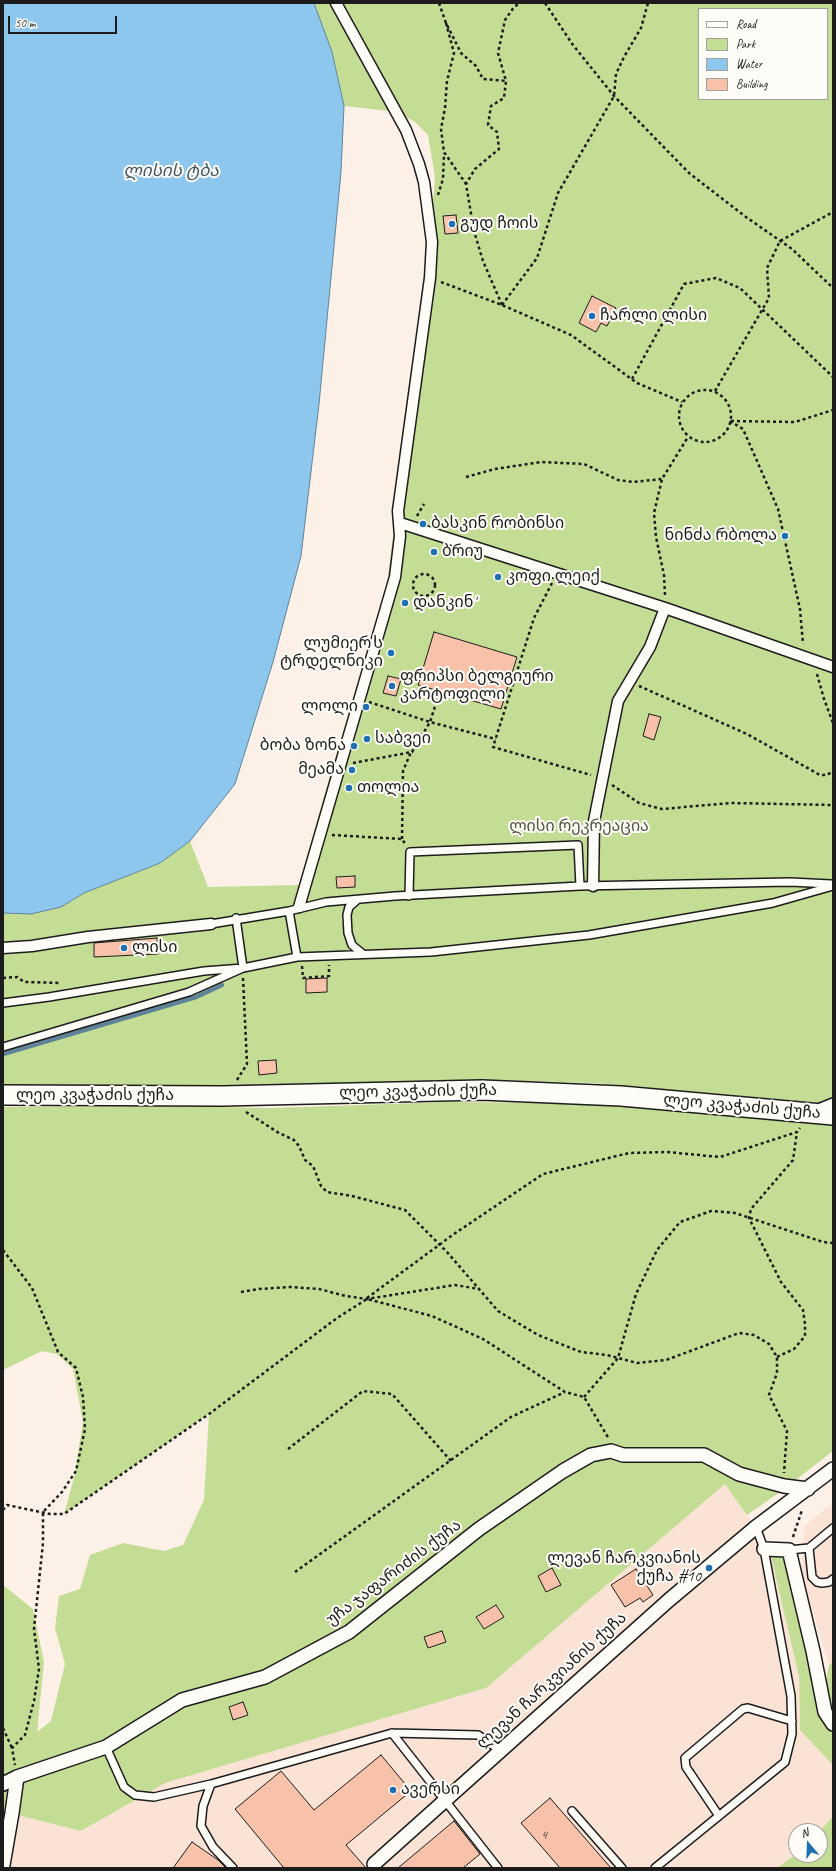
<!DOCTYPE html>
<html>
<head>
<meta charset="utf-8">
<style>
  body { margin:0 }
  #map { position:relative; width:836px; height:1871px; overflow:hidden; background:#fcf0e7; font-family:Caveat,sans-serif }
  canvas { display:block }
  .frame { position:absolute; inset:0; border:4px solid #1c1c1c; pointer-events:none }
  .legend { position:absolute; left:698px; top:8px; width:130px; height:92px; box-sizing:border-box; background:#fdfcf7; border:1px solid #a3a29f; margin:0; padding:5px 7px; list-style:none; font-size:12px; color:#1c1c1c }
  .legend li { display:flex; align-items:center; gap:8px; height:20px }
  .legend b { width:20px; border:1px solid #a3a29f }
  .north { position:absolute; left:788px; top:1823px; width:40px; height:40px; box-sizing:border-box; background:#fdfcf7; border:1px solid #a3a29f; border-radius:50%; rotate:341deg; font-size:11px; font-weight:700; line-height:16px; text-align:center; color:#1c1c1c }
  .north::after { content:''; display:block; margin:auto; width:14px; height:18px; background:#1f6fb2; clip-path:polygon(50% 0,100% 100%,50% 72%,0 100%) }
  .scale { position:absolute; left:8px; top:16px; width:109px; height:18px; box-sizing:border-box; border:2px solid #1c1c1c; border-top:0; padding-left:5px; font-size:12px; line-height:14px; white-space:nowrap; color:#1c1c1c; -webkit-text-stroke:3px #fdfcf7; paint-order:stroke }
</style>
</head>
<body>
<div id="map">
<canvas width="836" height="1871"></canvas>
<div class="frame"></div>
<ul class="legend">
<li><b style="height:5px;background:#fdfcf7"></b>Road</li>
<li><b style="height:11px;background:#c4dd94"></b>Park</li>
<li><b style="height:11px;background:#8dc7ed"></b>Water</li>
<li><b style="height:11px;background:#f7c2a9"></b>Building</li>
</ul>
<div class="north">N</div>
<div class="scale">50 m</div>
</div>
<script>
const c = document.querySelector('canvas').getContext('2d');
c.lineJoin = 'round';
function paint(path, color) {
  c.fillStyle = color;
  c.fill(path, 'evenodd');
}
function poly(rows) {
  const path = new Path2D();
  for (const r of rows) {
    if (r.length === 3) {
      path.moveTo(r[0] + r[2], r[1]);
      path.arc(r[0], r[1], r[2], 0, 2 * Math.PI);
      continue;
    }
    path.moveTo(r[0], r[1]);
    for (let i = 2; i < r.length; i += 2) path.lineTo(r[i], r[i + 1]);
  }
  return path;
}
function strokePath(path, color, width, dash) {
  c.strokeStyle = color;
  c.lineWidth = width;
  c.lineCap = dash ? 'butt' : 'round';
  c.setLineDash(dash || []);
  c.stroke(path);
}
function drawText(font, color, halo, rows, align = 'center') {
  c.font = font + ' Caveat,"Noto Sans Georgian",sans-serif';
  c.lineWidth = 4;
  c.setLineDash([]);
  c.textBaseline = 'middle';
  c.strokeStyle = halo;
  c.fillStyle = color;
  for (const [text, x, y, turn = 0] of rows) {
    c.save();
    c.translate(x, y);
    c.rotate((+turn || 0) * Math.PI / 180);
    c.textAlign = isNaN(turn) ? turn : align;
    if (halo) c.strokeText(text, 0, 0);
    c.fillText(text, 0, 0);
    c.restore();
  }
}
const built = poly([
  [725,1484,756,1527,771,1556,799,1677,800,1730,833,1765,833,1816,820,1831,796,1831,796,1854,777,1868,3,1868,12,1813,81,1831,165,1783,486,1688],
  [833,1503,833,1662,829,1665,802,1578,803,1548,804,1526]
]);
const green = poly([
  [314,3,833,3,833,1104,594,1083,491,1080,215,1088,3,1087,3,913,31,914,61,907,84,893,160,863,190,841,208,887,299,885,330,775,387,585,431,223,435,177,428,135,415,122,398,112,344,106,332,52],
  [699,9,827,9,827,99,699,99],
  [448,1102,579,1103,833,1124,833,1451,783,1490,747,1515,725,1484,486,1688,165,1783,81,1831,14,1814,3,1857,3,1585,33,1609,44,1662,37,1732,51,1721,65,1664,55,1628,59,1596,80,1589,90,1555,123,1543,164,1551,183,1545,204,1500,209,1414,64,1514,74,1478,83,1422,73,1369,57,1354,42,1351,3,1370,3,1107,164,1106,273,1108],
  [789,1550,820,1714,829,1665,833,1662,833,1765,800,1730,799,1677,771,1556],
  [833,1816,833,1868,777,1868,796,1854,820,1855,820,1831]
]);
const water = poly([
  [3,3,314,3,332,52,344,106,341,172,319,404,301,556,273,662,235,784,190,841,160,863,84,893,61,907,31,914,3,913,3,3]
]);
const stream = poly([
  [3,1054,196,997,222,985]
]);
const building = poly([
  [456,215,458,233,445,234,443,216,456,215],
  [592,296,616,308,607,326,601,323,596,332,579,323,592,296],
  [434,632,517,657,501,709,418,685,434,632],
  [388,676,401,679,396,696,383,693,388,676],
  [649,714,661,717,654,740,643,736,649,714],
  [355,876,355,887,337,888,336,877,355,876],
  [157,938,158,954,94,957,94,943,157,938],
  [327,978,327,992,306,993,306,979,327,978],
  [276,1060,277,1073,259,1075,258,1061,276,1060],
  [552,1568,561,1585,546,1592,538,1576,552,1568],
  [636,1569,653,1595,643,1602,640,1598,625,1607,611,1585,636,1569],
  [496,1605,504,1617,484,1629,476,1617,496,1605],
  [442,1631,446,1642,428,1648,424,1637,442,1631],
  [243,1702,248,1715,233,1720,229,1707,243,1702],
  [381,1755,411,1791,346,1845,366,1868,284,1868,235,1809,281,1771,314,1810,381,1755],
  [550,1798,611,1868,560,1868,521,1823,550,1798],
  [454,1821,480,1854,463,1868,398,1868,454,1821],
  [192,1842,218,1860,226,1868,173,1868,192,1842]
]);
const path = poly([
  [439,3,446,23,461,53,476,66,483,79,506,81],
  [545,3,573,45,614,96,689,173,746,217,792,249,833,288],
  [446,23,454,53,447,81,445,108,441,129,444,152,466,184],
  [438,195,443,179,444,153],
  [441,282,502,305,571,335,637,383,682,402],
  [502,305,483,261,474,231,466,184,475,169,499,149,497,132,488,125,491,106,504,98,506,81,498,53,505,20,514,7,520,3],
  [502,305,537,258,558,193,614,96,616,74,624,57,641,28,648,3],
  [632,379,684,284,716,278,740,288,833,377],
  [705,416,26],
  [715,391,769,298,767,268,780,241,833,212],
  [730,421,743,429,778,509,800,609,803,644],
  [731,421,795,422,833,410],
  [466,477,495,469,541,462,584,464,618,480,633,482,662,479],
  [417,516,424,504],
  [448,527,452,519],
  [424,585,11],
  [552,583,534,618,493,747,591,775],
  [665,595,664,575,656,537,654,513,662,479,688,437],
  [817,674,824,699,833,723],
  [639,686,747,734,820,775,827,775,833,771],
  [369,702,430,722,496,739],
  [353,763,412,752,430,722,440,691],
  [612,785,639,803,662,809,731,803,833,805],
  [332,835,402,839,406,845],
  [402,839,403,771,411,752],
  [302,966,303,978,329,976,329,965],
  [3,978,17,977,24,982,61,983],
  [237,1080,247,1064,243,978],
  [246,1112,279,1133,294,1140,299,1146,305,1160,313,1166,321,1186,327,1192,352,1196,405,1210,447,1252,498,1311,538,1335,581,1352,607,1355,637,1363,666,1360,739,1333,754,1335,769,1344,777,1357,777,1373,769,1395,787,1431,784,1473],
  [3,1250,32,1288,58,1352,76,1368,83,1397,85,1429,76,1471,62,1492,43,1512,43,1543,34,1629,39,1669,34,1701,25,1735,12,1748,15,1765],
  [241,1292,259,1289,290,1287,319,1289,346,1296,367,1299,455,1285,479,1289],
  [367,1298,454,1234,543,1174,629,1153,667,1152,720,1157,797,1132,800,1128],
  [777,1357,794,1349,805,1336,805,1324,803,1310,781,1282,749,1218,751,1209,793,1160,797,1132],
  [584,1397,618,1358,636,1294,657,1250,680,1222,711,1211,735,1213,823,1242,833,1243],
  [288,1449,363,1391,392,1394,451,1461],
  [3,1510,7,1505,50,1514,64,1514,209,1414,337,1318,367,1299,432,1316,483,1339,565,1392,584,1397,609,1439],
  [793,1537,802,1510],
  [295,1572,511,1417,565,1392],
  [3,1728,12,1748]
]);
const service = poly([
  [409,896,410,852,578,845,580,886],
  [357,900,349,907,347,915,348,933,352,945,363,954],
  [289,911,297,957],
  [211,924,289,911,326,902,395,896,580,886,790,882,831,884],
  [3,1003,49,997,204,971,243,968,236,918],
  [3,1047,189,992,243,968,297,957,431,952,589,935,773,903,833,886],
  [818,1108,833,1102],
  [809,1548,812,1577,817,1582,822,1583,829,1582,833,1579],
  [789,1550,809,1548,833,1528],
  [392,1733,498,1868],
  [106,1747,124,1787,135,1795,154,1797,211,1784],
  [572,1811,622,1868],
  [719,1816,686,1767,685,1758,743,1709,748,1708,792,1721],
  [233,1868,213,1847,201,1826,203,1806,211,1784,392,1733,478,1735,500,1750],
  [655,1868,785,1762,792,1734,791,1696,764,1549,756,1527]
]);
const pedestrian = poly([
  [400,523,665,608,833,667],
  [593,886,594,821,618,701,650,647,665,608],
  [299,907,395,577,400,536,398,511,430,278,432,242,424,182,419,164,406,130,336,3],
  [3,948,32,946,88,937,211,924]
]);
const minor = poly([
  [764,1549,789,1550,813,1651,825,1712,833,1724],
  [3,1784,17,1777,106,1747,182,1700,265,1677,349,1632,479,1529,563,1471,591,1455,611,1451,623,1455,704,1455,739,1474,784,1486,808,1489],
  [374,1864,669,1600,756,1527,833,1469],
  [3,1865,12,1813,17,1777]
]);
const secondary = poly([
  [3,1095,223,1096,482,1090,621,1096,833,1115]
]);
const markers = [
  [452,224,4,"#1f6fb2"],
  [592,316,4,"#1f6fb2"],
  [423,524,4,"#1f6fb2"],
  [785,536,4,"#1f6fb2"],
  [434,552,4,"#1f6fb2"],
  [498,577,4,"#1f6fb2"],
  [405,603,4,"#1f6fb2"],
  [391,653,4,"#1f6fb2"],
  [392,686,4,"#1f6fb2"],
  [366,707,4,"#1f6fb2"],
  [367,739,4,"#1f6fb2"],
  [354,746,4,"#1f6fb2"],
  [352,770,4,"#1f6fb2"],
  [349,788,4,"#1f6fb2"],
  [124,948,4,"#1f6fb2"],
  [709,1568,4,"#1f6fb2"],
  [393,1790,4,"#1f6fb2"]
];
const numberNames = [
  ["4",544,1835]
];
const poiNames = [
  ["გუდ ჩოის",460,224],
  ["ჩარლი ლისი",600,316],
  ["ბასკინ რობინსი",431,524],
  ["ნინძა რბოლა",777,536,"right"],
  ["ბრიუ",442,552],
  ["კოფი ლეიქ",506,577],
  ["დანკინ'",413,603],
  ["ლუმიერ'ს",383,644,"right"],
  ["ტრდელნიკი",383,662,"right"],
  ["ფრიპსი ბელგიური",400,677],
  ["კარტოფილი",400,695],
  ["ლოლი",358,707,"right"],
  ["საბვეი",375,739],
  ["ბობა ზონა",346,746,"right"],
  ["მეამა",344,770,"right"],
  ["თოლია",357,788],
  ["ლისი",132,948],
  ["ლევან ჩარკვიანის",701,1559,"right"],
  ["ქუჩა #10",701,1577,"right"],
  ["ავერსი",401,1790]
];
const parkNames = [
  ["ლისი რეკრეაცია",579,827]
];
const streetNames = [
  ["ლეო კვაჭაძის ქუჩა",418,1092,-1],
  ["ლეო კვაჭაძის ქუჩა",95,1096],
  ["ლეო კვაჭაძის ქუჩა",742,1107,5],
  ["უჩა ჯაფარიძის ქუჩა",394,1573,-37],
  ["ლევან ჩარკვიანის ქუჩა",552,1681,-42]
];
const waterNames = [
  ["ლისის ტბა",171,172]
];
paint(built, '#fae2d4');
paint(green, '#c4dd94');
paint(water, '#8dc7ed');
strokePath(water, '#608399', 1);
strokePath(stream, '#608399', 4.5);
paint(building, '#f7c2a9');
strokePath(building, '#1c1c1c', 1);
strokePath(service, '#1c1c1c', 10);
strokePath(pedestrian, '#1c1c1c', 13);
strokePath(minor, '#1c1c1c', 16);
strokePath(secondary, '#1c1c1c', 22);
strokePath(path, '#1c1c1c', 2.5, [3, 3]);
strokePath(service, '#fdfcf7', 7);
strokePath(pedestrian, '#fdfcf7', 10);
strokePath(minor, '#fdfcf7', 13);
strokePath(secondary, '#fdfcf7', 19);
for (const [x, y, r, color] of markers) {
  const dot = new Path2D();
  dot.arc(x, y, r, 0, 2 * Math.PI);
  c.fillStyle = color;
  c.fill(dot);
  strokePath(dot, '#fdfcf7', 1.5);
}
drawText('14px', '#53463f', null, numberNames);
drawText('16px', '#1c1c1c', '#fdfcf7', poiNames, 'left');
drawText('16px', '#4e5640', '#fdfcf7', parkNames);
drawText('16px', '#1c1c1c', '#fdfcf7', streetNames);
drawText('italic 17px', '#445865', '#fdfcf7', waterNames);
</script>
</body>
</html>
